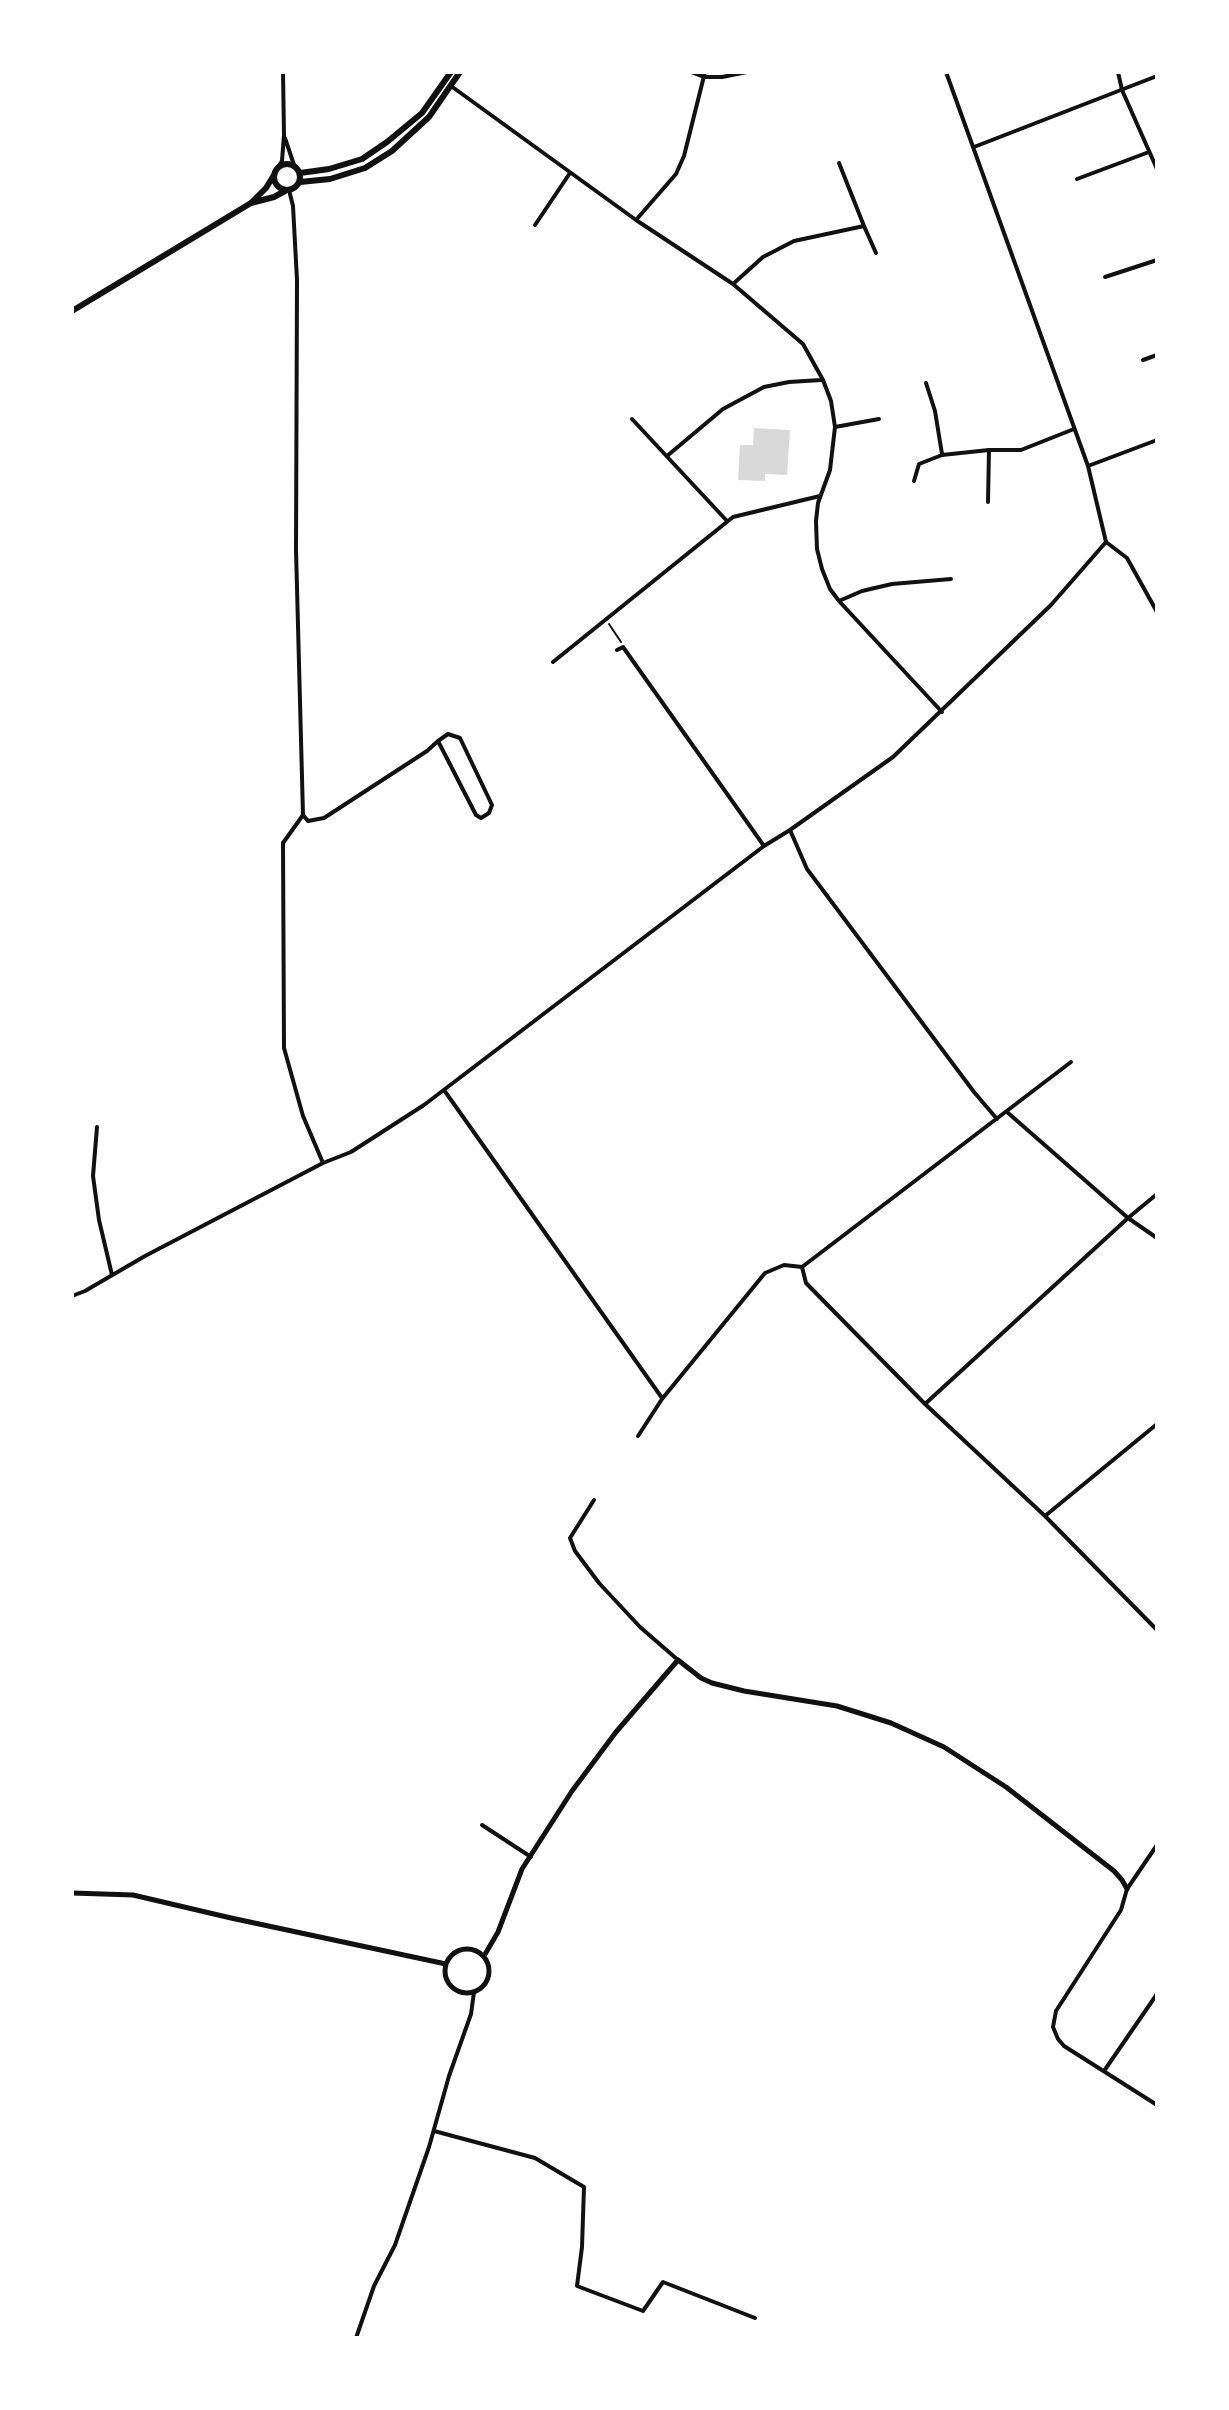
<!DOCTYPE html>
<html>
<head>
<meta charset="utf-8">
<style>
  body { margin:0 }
  #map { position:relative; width:1229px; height:2410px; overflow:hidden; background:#fff; font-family:Mulish,sans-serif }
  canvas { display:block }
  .frame { position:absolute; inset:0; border:74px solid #fff; pointer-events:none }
</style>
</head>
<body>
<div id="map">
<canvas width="1229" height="2410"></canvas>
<div class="frame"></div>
</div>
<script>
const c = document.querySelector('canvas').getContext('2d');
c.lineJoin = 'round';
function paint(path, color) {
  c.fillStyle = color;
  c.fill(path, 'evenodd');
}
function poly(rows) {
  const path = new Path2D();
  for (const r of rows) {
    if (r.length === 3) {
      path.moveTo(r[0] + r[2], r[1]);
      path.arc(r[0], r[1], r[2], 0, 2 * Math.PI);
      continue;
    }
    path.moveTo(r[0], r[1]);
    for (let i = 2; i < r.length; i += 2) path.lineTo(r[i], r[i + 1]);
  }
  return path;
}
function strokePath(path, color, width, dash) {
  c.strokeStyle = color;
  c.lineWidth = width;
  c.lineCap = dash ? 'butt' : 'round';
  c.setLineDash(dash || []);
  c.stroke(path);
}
const water = poly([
  [754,428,790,430,787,475,765,474,765,481,738,480,740,445,753,445]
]);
const path = poly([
  [609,624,621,642]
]);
const minor = poly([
  [691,72,704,77,722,77,747,72],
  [946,72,1088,466,1106,542,1127,558,1157,612],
  [1118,72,1122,90,1157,169],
  [451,86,636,220,733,284,803,344,823,380,831,401,835,427,830,470,818,503,816,521,817,549,822,569,830,589,839,601,942,712],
  [285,138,294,165],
  [974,147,1157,76],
  [278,167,282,161,284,135,283,72],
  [1077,179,1149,152],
  [289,190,293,206,297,280,296,550,303,815,308,821,324,818,427,751,438,741,448,734,460,738,492,805,489,813,481,818,476,815,438,741],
  [636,220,676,174,684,156,705,72],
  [535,225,570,173],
  [864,226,876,253],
  [1105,277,1157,260],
  [733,284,763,257,794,241,864,226,839,163],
  [1143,360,1157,355],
  [926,383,935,411,942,454],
  [632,419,727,521],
  [835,427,879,419],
  [667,456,723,409,764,387,789,382,821,380],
  [1088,466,1157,440],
  [914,481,919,464,942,455,989,450,1021,450,1074,429],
  [988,502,989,450],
  [839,601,862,591,892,584,951,579],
  [617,650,623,647,764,846],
  [553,662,733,517,820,496],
  [303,815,283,843,284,1048,303,1116,323,1163],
  [790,830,807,869,974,1092,997,1119],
  [444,1090,662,1398],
  [1007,1112,1128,1218,1157,1238],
  [97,1127,93,1176,99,1220,112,1275],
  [802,1267,806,1283,925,1404,1045,1516,1157,1630],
  [72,1296,85,1291,145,1256,323,1163,351,1152,424,1105,764,846,790,830,893,757,1051,605,1106,542],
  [925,1404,1128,1218,1157,1194],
  [638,1436,662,1399,765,1273,784,1265,802,1267,1071,1062],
  [594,1500,570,1538,575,1551,599,1583,640,1627,678,1660],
  [1045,1516,1157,1424],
  [482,1825,531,1857],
  [1157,1845,1127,1889,1121,1910,1056,2011,1053,2027,1058,2039,1064,2046,1157,2105],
  [1104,2071,1157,1994],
  [434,2131,535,2158,584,2187,582,2247,577,2286,643,2311,663,2282,755,2318],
  [356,2338,374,2286,395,2245,429,2147,449,2076,471,2014,474,1992]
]);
const tertiary = poly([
  [72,1893,133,1895,231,1918,446,1964],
  [467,1971,22],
  [484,1956,498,1932,522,1869,572,1791,616,1732,678,1660,701,1678,712,1683,744,1691,837,1706,891,1723,944,1747,1006,1787,1114,1871,1122,1880,1127,1889]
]);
const secondary = poly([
  [287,177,13],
  [300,173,329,169,362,159,387,142,422,113,451,72],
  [300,182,330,179,365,168,392,151,429,117,460,72],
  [251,203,274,197,285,191],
  [72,311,251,203,266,188,274,175]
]);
paint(water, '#d9d9d9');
strokePath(path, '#111', 2);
strokePath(minor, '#111', 4);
strokePath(tertiary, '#111', 5);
strokePath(secondary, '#111', 6);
</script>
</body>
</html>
